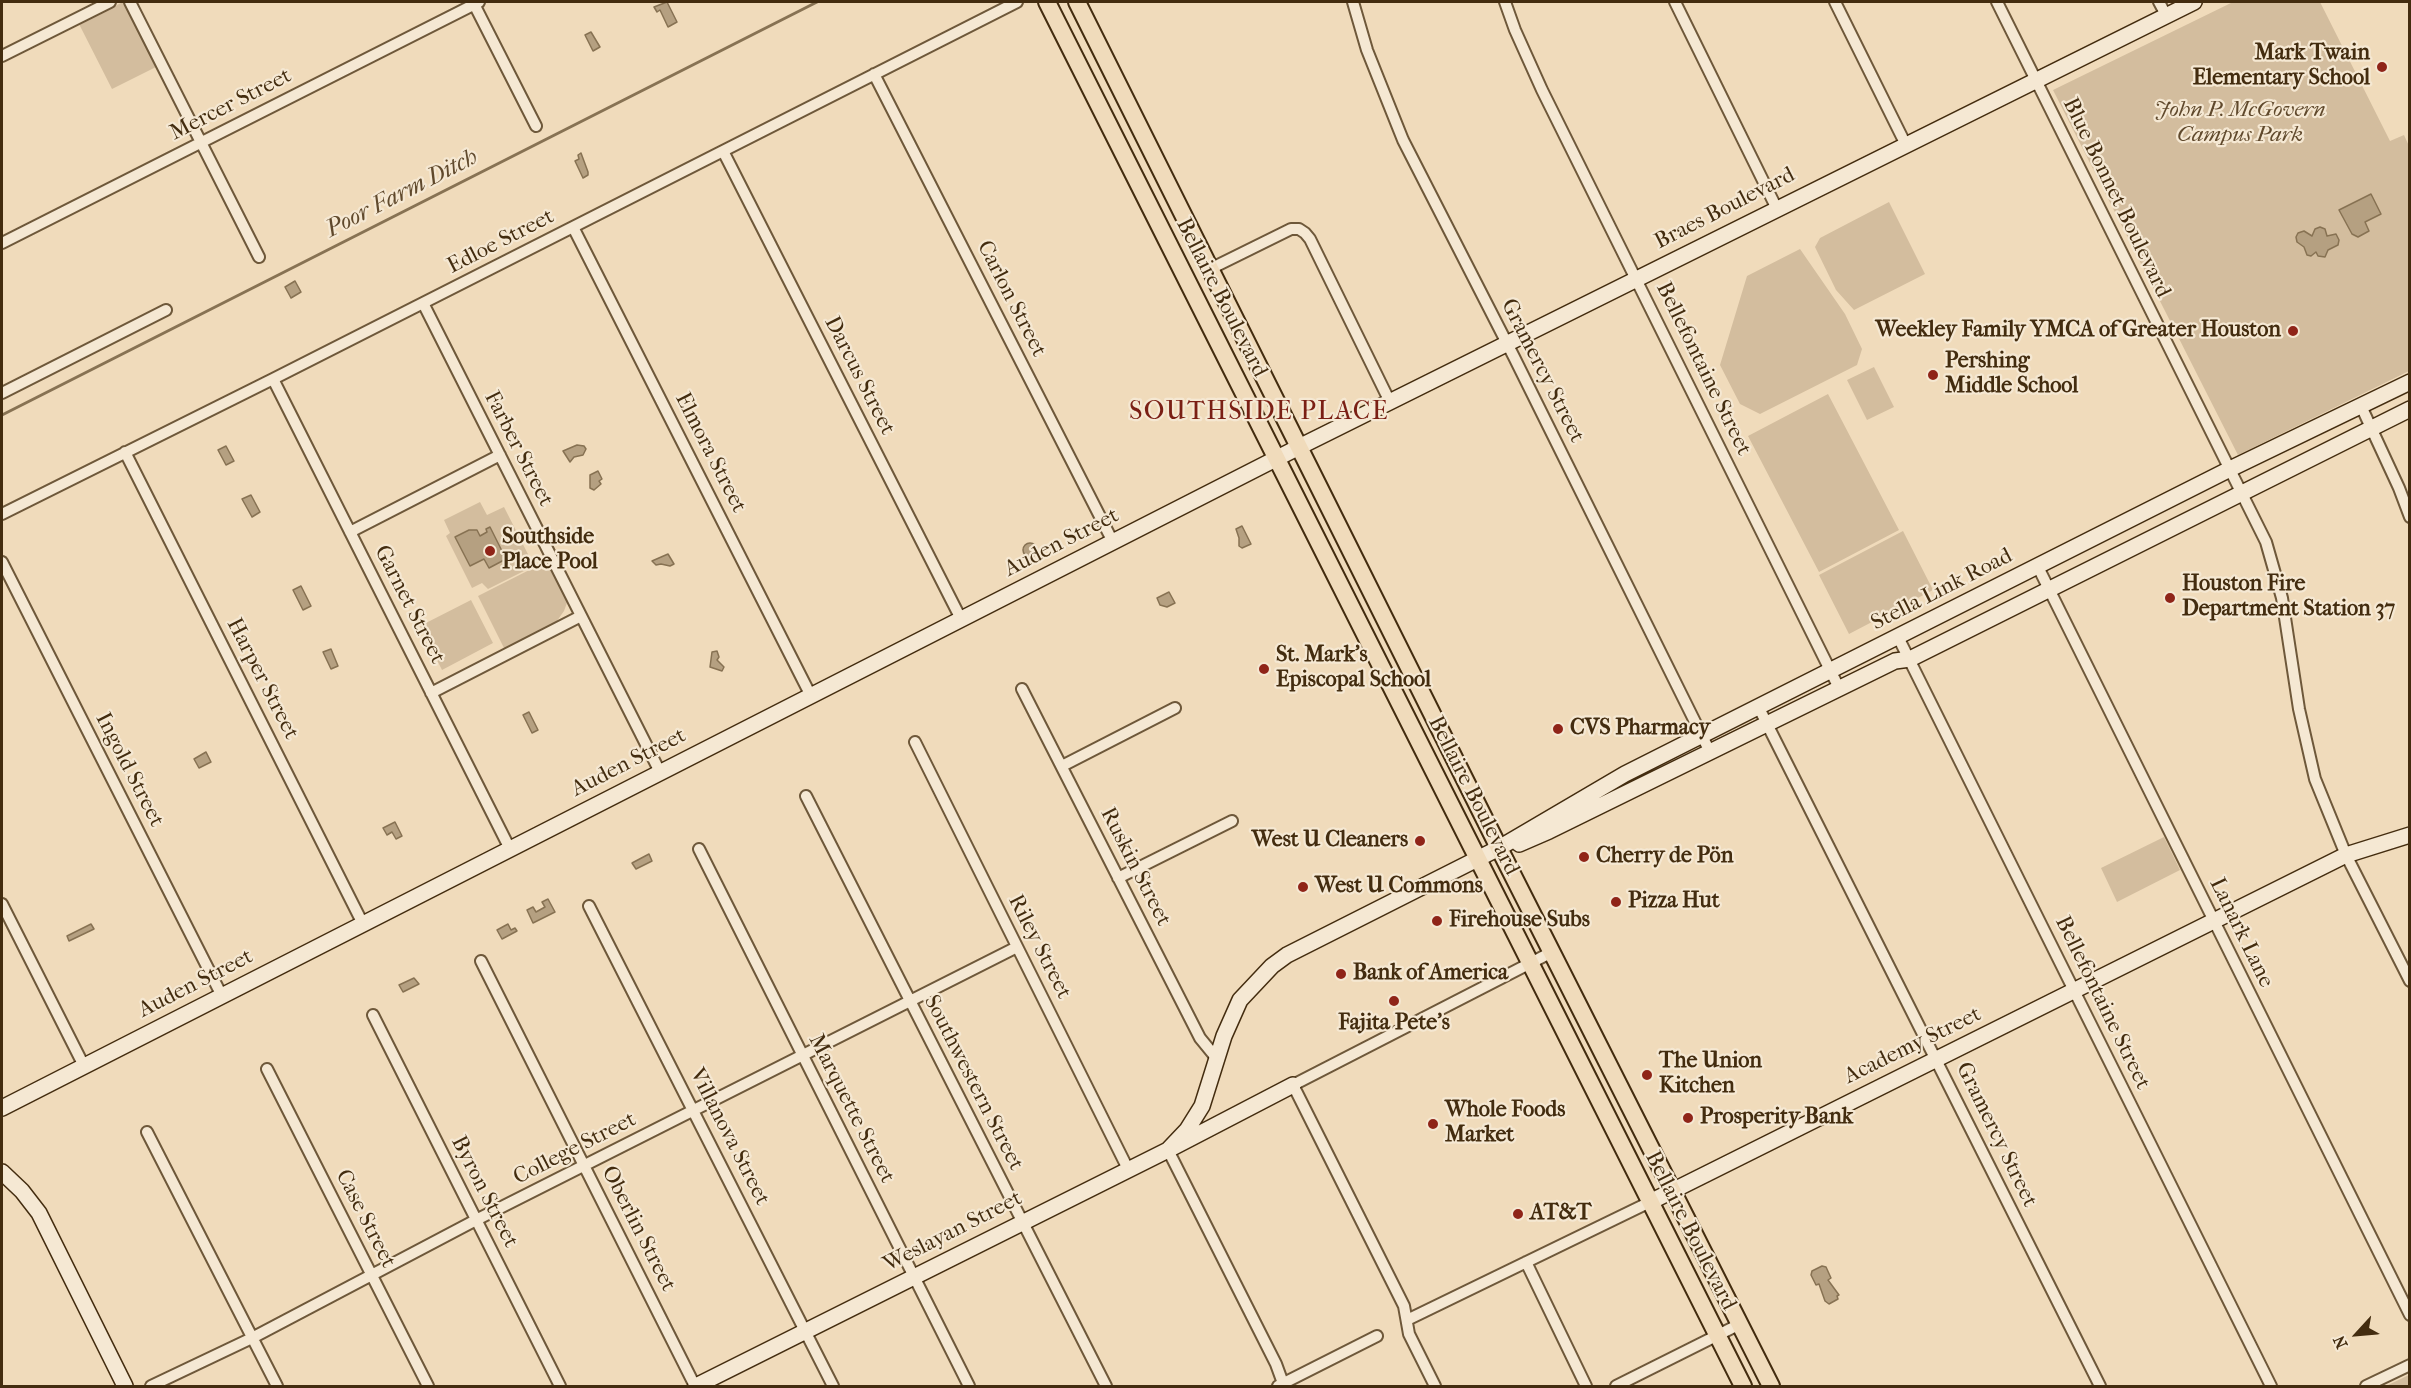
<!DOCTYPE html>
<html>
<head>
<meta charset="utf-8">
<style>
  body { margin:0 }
  #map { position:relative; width:2411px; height:1388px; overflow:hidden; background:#f0dbbb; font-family:"IM FELL French Canon",serif }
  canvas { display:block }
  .frame { position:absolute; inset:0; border:3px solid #432c0f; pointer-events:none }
  .north { position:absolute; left:2327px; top:1304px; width:60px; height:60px; -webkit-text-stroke:4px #f5e8d3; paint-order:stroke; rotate:244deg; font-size:16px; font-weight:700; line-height:24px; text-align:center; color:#432c0f }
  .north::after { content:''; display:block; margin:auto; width:21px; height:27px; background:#432c0f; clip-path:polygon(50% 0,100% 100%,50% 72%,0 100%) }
</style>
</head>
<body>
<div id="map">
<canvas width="2411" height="1388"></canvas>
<div class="frame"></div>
<div class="north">N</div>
</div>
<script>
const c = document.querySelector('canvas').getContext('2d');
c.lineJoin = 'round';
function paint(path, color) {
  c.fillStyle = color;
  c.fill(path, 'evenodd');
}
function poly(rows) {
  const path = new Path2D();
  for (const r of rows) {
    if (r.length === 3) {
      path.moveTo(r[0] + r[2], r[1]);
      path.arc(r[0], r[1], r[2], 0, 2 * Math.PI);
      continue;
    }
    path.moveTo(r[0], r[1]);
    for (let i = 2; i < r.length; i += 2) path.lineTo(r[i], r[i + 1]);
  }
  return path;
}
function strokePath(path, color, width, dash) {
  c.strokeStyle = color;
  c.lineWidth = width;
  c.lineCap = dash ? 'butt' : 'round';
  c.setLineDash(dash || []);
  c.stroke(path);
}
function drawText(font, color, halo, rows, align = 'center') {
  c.font = font + ' "IM FELL French Canon",serif';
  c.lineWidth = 4.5;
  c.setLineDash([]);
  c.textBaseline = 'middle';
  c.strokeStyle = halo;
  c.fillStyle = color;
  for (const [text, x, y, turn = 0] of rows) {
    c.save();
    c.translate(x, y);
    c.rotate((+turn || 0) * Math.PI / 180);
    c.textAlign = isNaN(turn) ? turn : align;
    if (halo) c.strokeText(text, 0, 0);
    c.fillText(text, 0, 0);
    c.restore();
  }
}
const green = poly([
  [123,2,156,67,112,89,79,24],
  [2233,2,2320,2,2390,141,2404,135,2409,146,2409,371,2238,455,2053,90],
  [1889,202,1925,274,1854,310,1836,290,1815,247,1820,238],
  [1800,249,1845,314,1862,349,1857,365,1760,414,1740,404,1720,365,1747,276],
  [1874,367,1894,407,1867,420,1847,380],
  [1828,394,1899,530,1819,572,1748,436],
  [480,502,487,515,504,507,534,566,488,589,482,583,472,588,446,536,450,533,444,520],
  [1903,531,1933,590,1849,634,1819,575],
  [547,561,568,600,564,611,554,625,505,650,478,596],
  [471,600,493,643,442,670,420,626],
  [2164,837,2180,870,2117,902,2101,868],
  [2409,1375,2409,1386,2386,1386]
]);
const water = poly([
  [667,2,677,22,668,27,660,10,657,12,654,7,667,2],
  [591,32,600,47,593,51,585,35,591,32],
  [581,153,588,172,588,175,583,178,575,161,579,159,578,155,581,153],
  [2371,194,2381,214,2365,222,2369,231,2358,237,2352,234,2339,210,2371,194],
  [2320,227,2325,229,2327,236,2336,234,2339,240,2338,245,2328,250,2325,257,2318,256,2316,252,2311,256,2307,255,2304,247,2297,242,2296,237,2298,233,2304,231,2312,236,2315,229,2320,227],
  [295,281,301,292,291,298,285,287,295,281],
  [577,445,584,446,586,449,583,455,574,457,570,462,563,451,577,445],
  [226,446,234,461,226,465,218,450,226,446],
  [598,471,602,479,599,481,601,484,594,490,590,488,590,475,598,471],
  [251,495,260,512,252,517,242,499,251,495],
  [1242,526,1251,544,1242,548,1239,546,1239,538,1236,529,1242,526],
  [490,527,506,559,489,568,484,559,470,566,455,537,469,530,477,530,480,536,487,532,486,529,490,527],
  [1030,550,7],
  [668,554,674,564,670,566,661,564,656,565,652,561,668,554],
  [301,586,311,606,303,610,293,590,301,586],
  [1169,592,1175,603,1167,607,1160,605,1157,598,1169,592],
  [331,649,338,666,331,669,323,652,331,649],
  [717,651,719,657,717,660,724,667,722,671,710,667,712,652,717,651],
  [529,712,538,730,532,733,523,715,529,712],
  [206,752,211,762,199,768,194,759,206,752],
  [395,822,402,836,396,839,392,832,387,835,383,828,395,822],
  [649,854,652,861,636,869,632,863,649,854],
  [548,899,555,912,533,923,527,910,533,907,536,912,545,907,542,902,548,899],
  [91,924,94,929,69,941,67,936,91,924],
  [508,924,511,930,515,928,517,931,502,939,497,930,508,924],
  [414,978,419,984,403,992,399,985,414,978],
  [1822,1266,1826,1267,1831,1278,1828,1280,1839,1295,1837,1296,1838,1299,1829,1304,1825,1301,1819,1284,1816,1285,1811,1275,1812,1271,1822,1266]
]);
const stream = poly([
  [2,415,817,2]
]);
const street = poly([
  [130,2,259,257],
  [473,2,536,126],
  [1353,2,1367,50,1403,140,1514,357,1710,752],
  [1505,2,1515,30,1542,90,1839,688],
  [1675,2,1777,209],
  [1835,2,1905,143],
  [1997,2,2266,542,2282,598,2299,709,2315,779,2346,855,2410,981],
  [2159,2,2166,15],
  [2,56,110,2],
  [874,74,1113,542],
  [723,151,961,619],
  [573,227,811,696],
  [2,243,479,2],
  [1210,269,1291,229,1299,229,1305,233,1310,239,1390,402],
  [423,303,660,772],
  [273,379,510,849],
  [2,393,166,310],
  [2361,406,2399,488,2410,517],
  [125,452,363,924],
  [2,514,273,379,1017,2],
  [350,532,500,455],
  [2,562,222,996],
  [2038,567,2410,1315],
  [1898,637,2271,1386],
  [1022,689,1200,1038,1218,1060],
  [431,693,581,616],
  [1759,708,2100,1386],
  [915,742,1128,1169],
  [1062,766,1175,708],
  [806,796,1106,1386],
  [699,849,969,1386],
  [1118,878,1232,821],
  [2,904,84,1066],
  [589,906,833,1386],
  [481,961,695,1386],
  [373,1015,560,1386],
  [267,1069,428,1386],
  [147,1132,277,1386],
  [1168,1150,1276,1364,1284,1386],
  [1526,1262,1586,1386],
  [1407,1320,1650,1202],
  [151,1386,252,1338,476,1220,1017,947],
  [1278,1386,1377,1336],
  [1435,1386,1409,1334,1404,1306,1293,1085,1552,952],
  [1616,1386,1740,1324],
  [2366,1386,2410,1365]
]);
const secondary = poly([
  [1519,844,1549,831,1895,661,1910,659,2410,409],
  [2,1108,1299,447,2194,2],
  [1168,1150,1187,1130,1202,1106,1224,1036,1240,1000,1272,966,1287,955,1499,848,1625,774,2230,469,2410,382],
  [2,1172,22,1191,39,1213,125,1386],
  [1650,1202,2346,855,2410,835],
  [696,1386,1168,1150,1293,1085]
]);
const primary = poly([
  [1047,2,1743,1386],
  [1077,2,1499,848,1771,1386]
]);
const markers = [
  [2382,67,6,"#8f2418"],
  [2293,331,6,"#8f2418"],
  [1933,375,6,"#8f2418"],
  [490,551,6,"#8f2418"],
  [2170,598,6,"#8f2418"],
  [1264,669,6,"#8f2418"],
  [1558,729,6,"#8f2418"],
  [1420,841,6,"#8f2418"],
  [1584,857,6,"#8f2418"],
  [1303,887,6,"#8f2418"],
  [1616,902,6,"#8f2418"],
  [1437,921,6,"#8f2418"],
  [1341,974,6,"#8f2418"],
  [1394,1001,6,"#8f2418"],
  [1647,1075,6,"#8f2418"],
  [1688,1118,6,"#8f2418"],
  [1433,1124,6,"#8f2418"],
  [1518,1214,6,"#8f2418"]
];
const poiNames = [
  ["Mark Twain",2370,54,"right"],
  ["Elementary School",2370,79,"right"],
  ["Weekley Family YMCA of Greater Houston",2281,331,"right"],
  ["Pershing",1945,362],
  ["Middle School",1945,387],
  ["Southside",502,538],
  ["Place Pool",502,563],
  ["Houston Fire",2182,585],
  ["Department Station 37",2182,610],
  ["St. Mark's",1276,656],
  ["Episcopal School",1276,681],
  ["CVS Pharmacy",1570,729],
  ["West U Cleaners",1408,841,"right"],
  ["Cherry de Pön",1596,857],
  ["West U Commons",1315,887],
  ["Pizza Hut",1628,902],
  ["Firehouse Subs",1449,921],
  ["Bank of America",1353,974],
  ["Fajita Pete's",1394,1024,"center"],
  ["The Union",1659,1062],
  ["Kitchen",1659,1087],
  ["Whole Foods",1445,1111],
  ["Market",1445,1136],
  ["Prosperity Bank",1700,1118],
  ["AT&T",1530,1214]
];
const streetNames = [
  ["Mercer Street",231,105,-27],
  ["Blue Bonnet Boulevard",2116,198,64],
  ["Braes Boulevard",1725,209,-27],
  ["Edloe Street",501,242,-27],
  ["Bellaire Boulevard",1221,298,63],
  ["Carlon Street",1011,299,63],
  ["Bellefontaine Street",1703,369,64],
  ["Gramercy Street",1542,371,63],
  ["Darcus Street",859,376,63],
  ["Farber Street",518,449,63],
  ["Elmora Street",710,453,63],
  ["Auden Street",1062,543,-27],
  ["Stella Link Road",1942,590,-27],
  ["Garnet Street",409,605,63],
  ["Harper Street",262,679,63],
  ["Auden Street",629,763,-27],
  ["Ingold Street",129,770,63],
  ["Bellaire Boulevard",1473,796,63],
  ["Ruskin Street",1135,867,63],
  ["Lanark Lane",2241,933,64],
  ["Riley Street",1039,947,63],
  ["Auden Street",196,984,-27],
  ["Bellefontaine Street",2102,1003,64],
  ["Academy Street",1913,1046,-26],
  ["Southwestern Street",973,1083,63],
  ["Marquette Street",851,1109,63],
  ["Gramercy Street",1996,1135,64],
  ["Villanova Street",729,1137,63],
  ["College Street",575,1149,-27],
  ["Byron Street",484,1192,63],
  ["Case Street",365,1219,63],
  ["Oberlin Street",638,1229,63],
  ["Bellaire Boulevard",1690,1231,63],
  ["Weslayan Street",953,1232,-27]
];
const parkNames = [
  ["John P. McGovern",2240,111],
  ["Campus Park",2240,136]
];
const waterNames = [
  ["Poor Farm Ditch",402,194,-27]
];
const quarterNames = [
  ["SOUTHSIDE PLACE",1259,413]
];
paint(green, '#d3bd9e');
paint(water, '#b5a081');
strokePath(water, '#877253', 1.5);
strokePath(stream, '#877253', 3);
strokePath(street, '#6e583a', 14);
strokePath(secondary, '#432c0f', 18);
strokePath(primary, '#432c0f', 20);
strokePath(street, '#f5e8d3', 10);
strokePath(secondary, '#f5e8d3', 15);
strokePath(primary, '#f0dbbb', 16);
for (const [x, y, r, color] of markers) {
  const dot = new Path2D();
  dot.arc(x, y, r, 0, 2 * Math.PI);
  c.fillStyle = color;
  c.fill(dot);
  strokePath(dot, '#f5e8d3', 2);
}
drawText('bold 22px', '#432c0f', '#f5e8d3', poiNames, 'left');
drawText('22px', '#432c0f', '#f5e8d3', streetNames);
drawText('italic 22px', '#60492c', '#f5e8d3', parkNames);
drawText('italic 24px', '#60492c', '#f5e8d3', waterNames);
c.letterSpacing = '1.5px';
drawText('26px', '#7a1f14', '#f5e8d3', quarterNames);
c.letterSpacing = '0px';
</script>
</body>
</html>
